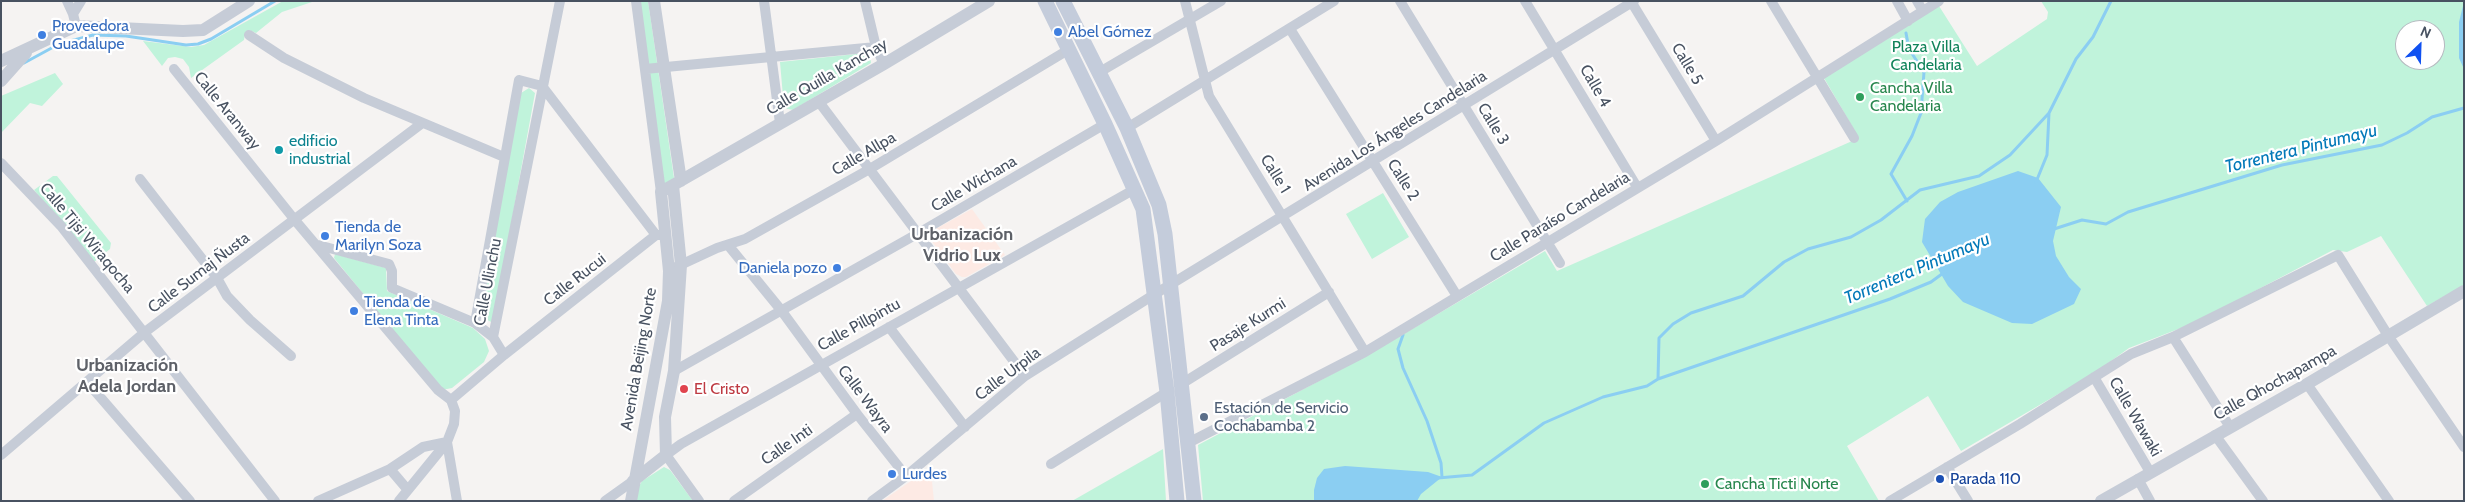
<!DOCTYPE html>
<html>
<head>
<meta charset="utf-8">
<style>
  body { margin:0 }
  #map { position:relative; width:2465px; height:502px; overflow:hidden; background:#f5f3f2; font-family:Cabin,sans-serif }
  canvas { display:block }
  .frame { position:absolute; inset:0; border:2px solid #485261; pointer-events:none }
  .north { position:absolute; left:2395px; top:20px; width:50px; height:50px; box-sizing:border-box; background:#fff; border:1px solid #b6bac0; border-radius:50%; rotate:24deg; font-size:14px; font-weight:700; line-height:20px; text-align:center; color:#485261 }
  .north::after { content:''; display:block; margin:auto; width:18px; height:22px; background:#1051f1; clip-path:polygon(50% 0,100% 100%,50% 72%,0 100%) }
</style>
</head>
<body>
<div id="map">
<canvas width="2465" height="502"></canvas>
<div class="frame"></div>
<div class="north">N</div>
</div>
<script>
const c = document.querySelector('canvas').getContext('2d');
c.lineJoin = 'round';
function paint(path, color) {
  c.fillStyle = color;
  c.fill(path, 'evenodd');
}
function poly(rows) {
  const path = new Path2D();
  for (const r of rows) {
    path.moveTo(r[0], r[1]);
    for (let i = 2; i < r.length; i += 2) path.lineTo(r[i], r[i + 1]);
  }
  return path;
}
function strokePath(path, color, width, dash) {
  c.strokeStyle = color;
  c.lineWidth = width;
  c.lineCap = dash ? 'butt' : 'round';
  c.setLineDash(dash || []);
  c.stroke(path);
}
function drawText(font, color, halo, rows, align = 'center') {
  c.font = font + ' Cabin,sans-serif';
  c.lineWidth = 4.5;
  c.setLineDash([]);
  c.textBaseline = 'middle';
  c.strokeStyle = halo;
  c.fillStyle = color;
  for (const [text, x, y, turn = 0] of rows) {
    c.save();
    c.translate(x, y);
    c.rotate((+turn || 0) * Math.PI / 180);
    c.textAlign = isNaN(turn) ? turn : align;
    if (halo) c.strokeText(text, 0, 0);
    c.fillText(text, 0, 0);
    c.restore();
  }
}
const medical = poly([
  [972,209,1005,255,966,277,962,277,956,274,928,236,930,232],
  [924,472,932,481,934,501,882,501]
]);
const green = poly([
  [283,1,315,1,282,12,256,33,249,30,245,33,244,40,191,78,189,67,183,59,175,57,168,58,162,66,143,41,191,47,204,45],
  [640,1,648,1,674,178,663,185],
  [2041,1,2464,1,2464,285,2427,306,2381,236,2347,252,2333,250,2194,323,2129,348,2096,372,1961,451,1928,396,1847,446,1879,501,1203,501,1198,445,1368,355,1545,251,1557,271,1859,138,1824,78,1939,6,1977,66,2047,19,2048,12],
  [2405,30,2435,30,2435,60,2405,60],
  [866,53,870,54,871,63,793,110,784,108,780,62],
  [55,73,63,84,42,106,30,103,1,133,1,96],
  [529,88,535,93,493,323,478,315,521,93],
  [53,176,57,176,111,243,110,249,94,262,34,190],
  [1383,193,1409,237,1372,259,1346,214],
  [335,254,386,268,387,291,473,328,485,339,489,351,484,362,452,388,442,390,334,258],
  [1163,449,1166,501,1072,501],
  [664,467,670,470,693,501,636,501,639,486,642,481]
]);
const water = poly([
  [2464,2,2464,69,2459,58,2459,22],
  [2018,171,2038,178,2061,207,2053,241,2056,256,2069,277,2081,289,2074,304,2032,324,2012,323,1963,302,1948,286,1922,242,1925,219,1940,202,1958,192],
  [1345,466,1428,472,1442,477,1421,494,1417,501,1314,501,1314,490,1317,478,1324,469]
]);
const stream = poly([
  [1906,33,1909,49,1924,72,1921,113,1912,136,1891,174,1907,201],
  [24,63,59,44,93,35,126,36,186,45,198,44,211,39,275,1],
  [2036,182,2047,155,2049,113,2076,59,2093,37,2111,1],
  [2054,229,2082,220,2106,224,2128,212,2282,165,2382,145,2407,133,2432,117,2464,108],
  [1403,335,1398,349,1403,368,1427,421,1441,463,1442,477],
  [1658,379,1659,338,1673,324,1691,313,1743,296,1784,262,1808,249,1851,237,1881,220,1920,190,1979,176,2010,155,2049,113],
  [1438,478,1472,475,1544,423,1603,397,1647,386,1658,379,1890,299,1931,282,1946,271]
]);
const minor = poly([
  [67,1,73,14],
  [636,1,661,192],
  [764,1,780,123],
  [865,1,876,47,884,64],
  [1185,1,1209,96,1365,352],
  [1400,1,1560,263],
  [1525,1,1637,187],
  [1771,1,1854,138],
  [1897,1,1908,21],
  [1917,1,1923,11],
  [1632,3,1716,141],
  [76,26,73,14,81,1],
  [1290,29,1457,296],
  [249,35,284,58,364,98,504,157],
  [174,69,294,219,438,390,451,400],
  [645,69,876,47],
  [1098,73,1221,1],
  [819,102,1025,376],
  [1127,128,1334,1],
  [1,163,61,226,275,501],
  [140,179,217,278,227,296,250,320,291,356],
  [318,245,389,264,392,271,392,288,475,323,493,337],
  [728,245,781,310,857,414,906,476],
  [676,267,717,248,745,239,868,170,1068,50],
  [475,323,519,80,542,86,656,235],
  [889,327,965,427],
  [2173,337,2230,427],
  [504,355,493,337,560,1],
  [674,371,917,234,1105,124],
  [2094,377,2150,472],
  [88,383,190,501],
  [1183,383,1329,292],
  [2307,384,2389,501],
  [451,400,504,355,656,235,662,235],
  [2215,435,2263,501],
  [447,442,457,501],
  [1188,443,1365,352,1716,141,1939,1],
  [1,455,145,332,421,124],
  [1051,464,1167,392],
  [1947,467,1968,501],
  [390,469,407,489],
  [2138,479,2150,501],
  [318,501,390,469,423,447,447,442],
  [399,501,447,442,454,424,455,411,451,400],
  [605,501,633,481],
  [699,501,666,455,681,444,1135,189],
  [734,501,857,414],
  [872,501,906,476,1025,376,1155,294,1634,1],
  [1890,501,2020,424,2131,354,2173,337,2338,255,2389,337,2464,447]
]);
const tertiary = poly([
  [654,1,681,181],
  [1,61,76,26,183,31,203,30,249,1],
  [1,81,26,53],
  [633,481,666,455,665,417,674,371,681,265,673,185],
  [631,501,668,301,669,271,661,192,884,64,989,1],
  [2101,501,2307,384,2464,291]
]);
const secondary = poly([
  [1045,1,1105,124,1143,209,1167,392,1177,501],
  [1063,1,1127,128,1159,205,1165,234,1194,501]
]);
const markers = [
  [1058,32,5,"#3f7fe0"],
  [42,35,5,"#3f7fe0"],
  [1860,97,5,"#2e9e5b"],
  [279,150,5,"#0f9aa8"],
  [325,236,5,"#3f7fe0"],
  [837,268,5,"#3f7fe0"],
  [354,311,5,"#3f7fe0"],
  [684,389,5,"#e0444e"],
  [1204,417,5,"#5c6f8a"],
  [892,474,5,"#3f7fe0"],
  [1940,479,5,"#1a4fb4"],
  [1705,484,5,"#2e9e5b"]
];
const shopNames = [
  ["Proveedora",52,26],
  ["Guadalupe",52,44],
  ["Abel Gómez",1068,32],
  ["Tienda de",335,227],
  ["Marilyn Soza",335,245],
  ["Daniela pozo",827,268,"right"],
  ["Tienda de",364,302],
  ["Elena Tinta",364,320],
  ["Lurdes",902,474]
];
const parkNames = [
  ["Plaza Villa",1926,47],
  ["Candelaria",1926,65]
];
const streetNames = [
  ["Calle 5",1687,64,59],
  ["Calle Quilla Kanchay",827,77,-30],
  ["Calle 4",1595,86,60],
  ["Calle Aranway",227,111,51],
  ["Calle 3",1493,124,59],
  ["Avenida Los Ángeles Candelaria",1395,131,-32],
  ["Calle Allpa",864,154,-30],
  ["Calle 1",1275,174,58],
  ["Calle 2",1403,180,58],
  ["Calle Wichana",974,184,-30],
  ["Calle Paraíso Candelaria",1560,217,-31],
  ["Calle Tijsi Wiraqocha",87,238,50],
  ["Calle Sumaj Ñusta",199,273,-37],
  ["Calle Rucui",575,280,-38],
  ["Calle Ulinchu",488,282,-79],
  ["Calle Pillpintu",859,325,-29],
  ["Pasaje Kurmi",1248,325,-32],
  ["Avenida Beijing Norte",639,359,-80],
  ["Calle Urpila",1008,374,-37],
  ["Calle Qhochapampa",2275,383,-29],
  ["Calle Wayra",865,399,53],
  ["Calle Wawaki",2135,417,60],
  ["Calle Inti",787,445,-35]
];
const leisureNames = [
  ["Cancha Villa",1870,88],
  ["Candelaria",1870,106],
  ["Cancha Ticti Norte",1715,484]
];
const cultureNames = [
  ["edificio",289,141],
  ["industrial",289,159]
];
const healthNames = [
  ["El Cristo",694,389]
];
const serviceNames = [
  ["Estación de Servicio",1214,408],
  ["Cochabamba 2",1214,426]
];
const transitNames = [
  ["Parada 110",1950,479]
];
const waterNames = [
  ["Torrentera Pintumayu",2301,149,-14],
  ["Torrentera Pintumayu",1917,269,-23]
];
const neighbourhoodNames = [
  ["Urbanización",962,235],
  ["Vidrio Lux",962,256],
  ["Urbanización",127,366],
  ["Adela Jordan",127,387]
];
paint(medical, '#fdeae4');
paint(green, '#c0f3db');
paint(water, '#8bcef2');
strokePath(stream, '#8bcef2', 3);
strokePath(minor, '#c6ccd7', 10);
strokePath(tertiary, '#c6ccd7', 12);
strokePath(secondary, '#c4ccdb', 15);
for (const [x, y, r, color] of markers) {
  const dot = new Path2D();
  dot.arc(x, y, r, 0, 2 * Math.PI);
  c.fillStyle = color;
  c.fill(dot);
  strokePath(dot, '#fff', 2);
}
drawText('16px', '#366cbe', '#fff', shopNames, 'left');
drawText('16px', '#12845b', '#fff', parkNames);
drawText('16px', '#485261', '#fff', streetNames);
drawText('16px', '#27864d', '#fff', leisureNames, 'left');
drawText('16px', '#0d838f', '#fff', cultureNames, 'left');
drawText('16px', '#be3a42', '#fff', healthNames, 'left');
drawText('16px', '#4e5e75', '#fff', serviceNames, 'left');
drawText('16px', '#164399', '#fff', transitNames, 'left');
drawText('italic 18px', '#0379b9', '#fff', waterNames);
drawText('bold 18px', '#5e6168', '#fff', neighbourhoodNames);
</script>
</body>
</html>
